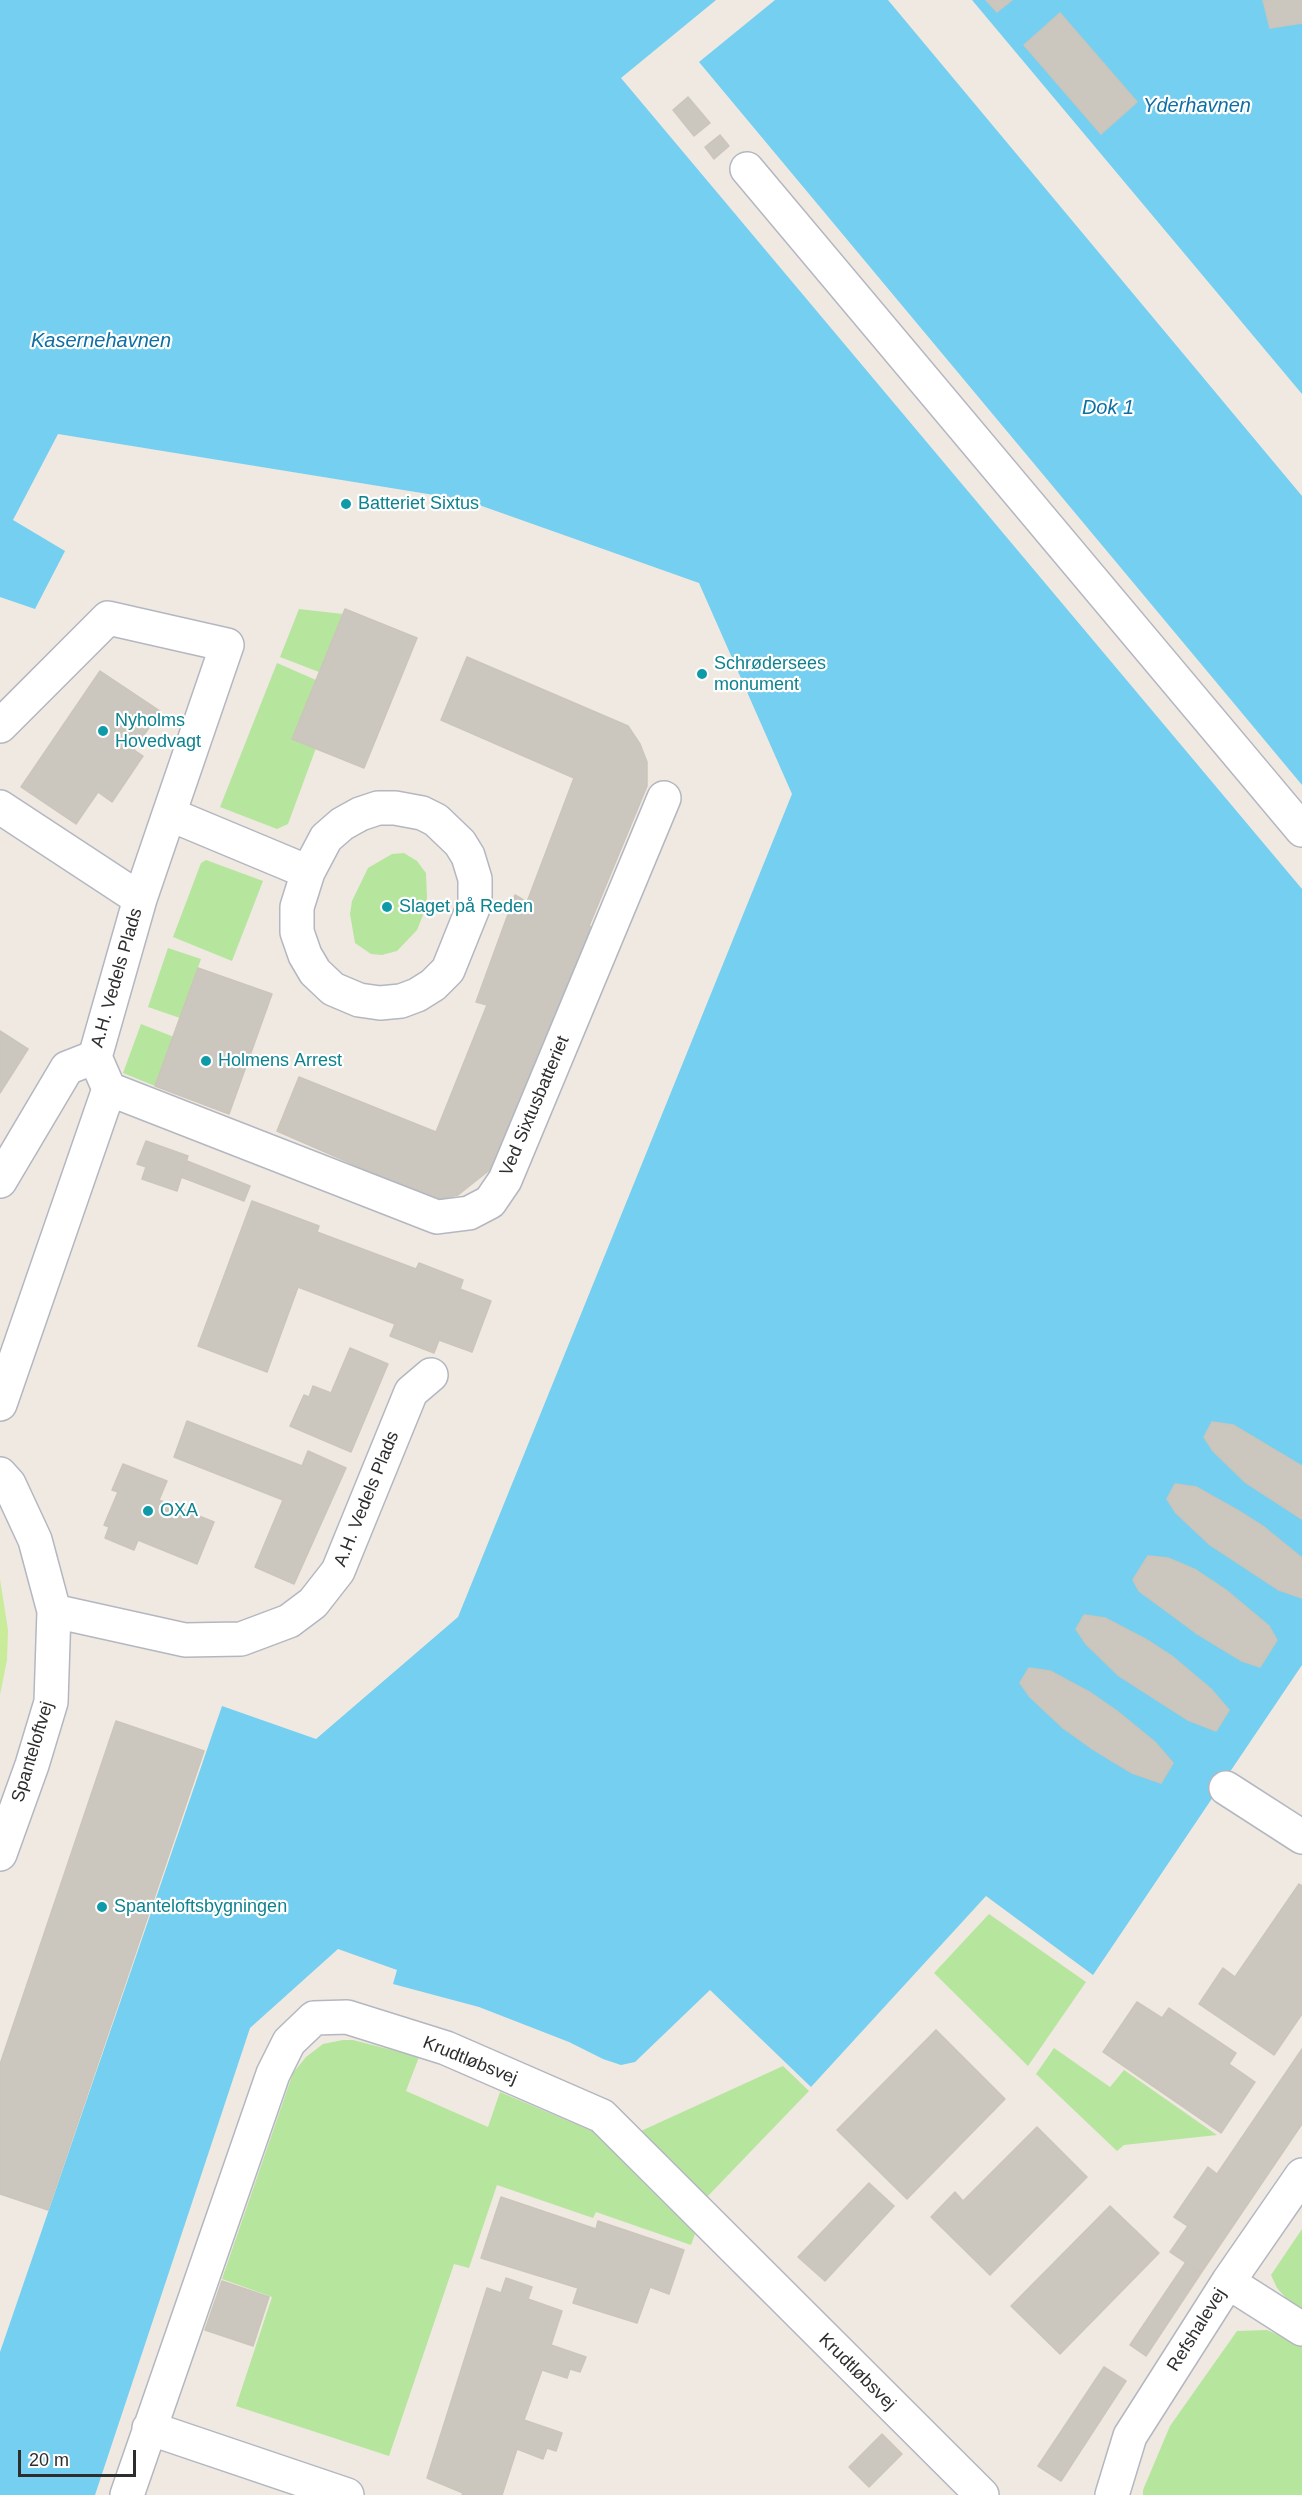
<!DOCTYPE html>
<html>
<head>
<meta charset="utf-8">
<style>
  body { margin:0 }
  #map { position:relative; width:1302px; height:2495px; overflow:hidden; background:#efe9e1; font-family:Arial,sans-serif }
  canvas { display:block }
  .scale { position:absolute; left:18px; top:2450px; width:118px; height:27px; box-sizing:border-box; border:3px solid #2e2e2e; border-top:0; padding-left:8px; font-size:18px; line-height:21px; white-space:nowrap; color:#2e2e2e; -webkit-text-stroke:4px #fff; paint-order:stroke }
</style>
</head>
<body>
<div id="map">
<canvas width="1302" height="2495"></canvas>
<div class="scale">20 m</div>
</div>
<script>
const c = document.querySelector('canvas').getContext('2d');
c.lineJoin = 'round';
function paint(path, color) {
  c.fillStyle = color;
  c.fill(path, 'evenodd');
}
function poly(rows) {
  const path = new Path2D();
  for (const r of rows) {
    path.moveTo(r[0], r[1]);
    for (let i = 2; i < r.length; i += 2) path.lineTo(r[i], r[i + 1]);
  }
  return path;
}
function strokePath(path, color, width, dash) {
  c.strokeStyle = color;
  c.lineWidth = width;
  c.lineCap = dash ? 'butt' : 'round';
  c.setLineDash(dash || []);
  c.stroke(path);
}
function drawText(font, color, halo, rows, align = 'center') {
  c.font = font + ' Arial,sans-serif';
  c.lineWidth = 4.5;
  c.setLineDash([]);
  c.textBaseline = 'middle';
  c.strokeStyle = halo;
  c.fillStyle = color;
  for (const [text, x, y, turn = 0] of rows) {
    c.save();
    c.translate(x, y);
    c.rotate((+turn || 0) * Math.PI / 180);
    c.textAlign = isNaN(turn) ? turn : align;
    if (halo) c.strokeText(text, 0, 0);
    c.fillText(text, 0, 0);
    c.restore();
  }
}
const green = poly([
  [299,609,343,614,319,672,280,657],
  [277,663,316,680,316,748,288,824,277,829,220,807],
  [404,853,417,861,426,873,427,898,423,915,417,930,397,951,382,955,371,954,355,943,350,914,352,901,368,868,392,854],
  [206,860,263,881,232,961,173,937,201,863],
  [168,948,201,959,180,1018,148,1007],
  [141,1024,174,1037,155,1086,123,1073],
  [989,1914,1086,1982,1028,2066,934,1973],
  [343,2040,353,2040,419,2057,406,2091,488,2127,500,2092,592,2131,695,2234,691,2245,596,2212,593,2218,497,2185,469,2268,454,2264,389,2456,236,2406,272,2297,222,2279,293,2073,306,2057,323,2044],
  [1054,2048,1110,2087,1124,2070,1217,2135,1124,2145,1117,2151,1036,2074],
  [783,2066,809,2091,706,2198,641,2131],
  [1302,2229,1302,2312,1296,2309,1277,2288,1271,2275],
  [1267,2330,1302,2345,1302,2495,1143,2495,1143,2490,1170,2426,1237,2331]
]);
const pitch = poly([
  [0,1579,8,1630,7,1660,0,1695]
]);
const water = poly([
  [0,0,716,0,621,78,1302,889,1302,1665,1093,1975,986,1896,811,2087,710,1990,635,2062,621,2065,603,2059,569,2042,479,2007,393,1984,397,1970,338,1949,250,2028,95,2495,0,2495,0,2352,222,1706,316,1739,458,1617,792,794,699,583,465,500,58,434,13,520,65,551,35,609,0,597],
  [775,0,888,0,1302,496,1302,785,699,62],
  [972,0,1302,0,1302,394]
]);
const building = poly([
  [986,0,1012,0,997,12,986,0],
  [1263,0,1302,0,1302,23,1270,28,1263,0],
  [1060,13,1137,102,1101,134,1024,45,1060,13],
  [688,97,710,123,694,136,673,110,688,97],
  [720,135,729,146,714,159,705,147,720,135],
  [345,609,417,638,364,768,292,739,345,609],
  [467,657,628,726,640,744,647,762,647,786,589,926,598,931,556,1032,549,1030,492,1168,458,1195,435,1200,277,1131,299,1077,436,1132,487,1005,476,1002,515,895,527,902,574,778,441,720,467,657],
  [100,671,160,711,134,750,143,756,112,802,98,792,76,824,21,787,100,671],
  [198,968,272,994,229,1114,155,1086,198,968],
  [0,1031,28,1049,0,1093,0,1031],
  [146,1141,188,1156,177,1191,142,1179,146,1167,137,1164,146,1141],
  [187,1161,250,1186,244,1201,181,1177,187,1161],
  [252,1201,319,1226,317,1232,416,1269,419,1263,463,1280,460,1289,491,1301,472,1352,439,1340,434,1353,390,1336,395,1324,298,1287,267,1372,198,1346,252,1201],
  [350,1348,388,1364,351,1452,290,1426,304,1395,309,1397,313,1386,331,1393,350,1348],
  [187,1421,302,1466,308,1451,346,1468,294,1584,255,1567,283,1500,174,1457,187,1421],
  [1212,1422,1233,1425,1302,1466,1302,1519,1245,1482,1213,1451,1204,1437,1212,1422],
  [123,1464,167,1481,159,1500,214,1522,197,1564,138,1540,134,1550,105,1538,109,1527,104,1525,118,1492,112,1490,123,1464],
  [1175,1484,1196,1487,1237,1510,1264,1527,1302,1558,1302,1598,1279,1590,1209,1544,1176,1513,1167,1499,1175,1484],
  [1148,1556,1168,1558,1196,1570,1226,1590,1269,1626,1277,1640,1260,1667,1242,1661,1196,1633,1139,1591,1133,1580,1148,1556],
  [1084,1615,1105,1618,1147,1640,1173,1657,1211,1689,1229,1710,1216,1731,1188,1720,1118,1675,1086,1644,1076,1629,1084,1615],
  [1029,1668,1050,1671,1091,1693,1117,1711,1155,1742,1173,1763,1161,1783,1132,1773,1091,1748,1063,1728,1030,1697,1020,1683,1029,1668],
  [116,1721,204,1751,48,2210,0,2194,0,2064,116,1721],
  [1299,1884,1302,1886,1302,2014,1274,2055,1199,2004,1223,1968,1235,1977,1299,1884],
  [1137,2002,1162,2018,1169,2008,1236,2053,1229,2064,1255,2082,1221,2133,1103,2052,1137,2002],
  [936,2030,1005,2099,907,2199,837,2130,936,2030],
  [1302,2049,1302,2124,1201,2273,1170,2252,1188,2226,1174,2217,1208,2167,1217,2174,1302,2049],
  [1037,2127,1087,2177,990,2275,931,2217,955,2192,963,2201,1037,2127],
  [869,2183,894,2206,825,2281,798,2257,869,2183],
  [501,2197,596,2229,598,2221,684,2250,669,2294,650,2287,637,2323,573,2303,578,2288,481,2258,501,2197],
  [1110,2206,1159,2253,1060,2354,1011,2306,1110,2206],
  [1186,2262,1201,2273,1146,2356,1130,2345,1186,2262],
  [506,2278,532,2287,528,2299,562,2311,551,2345,586,2357,580,2372,570,2369,567,2378,542,2370,524,2420,562,2433,556,2451,547,2448,543,2459,517,2449,502,2495,462,2495,463,2493,427,2478,487,2288,501,2293,506,2278],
  [222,2281,269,2297,253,2346,205,2330,222,2281],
  [1104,2367,1126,2381,1061,2481,1038,2466,1104,2367],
  [882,2434,902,2454,869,2487,849,2467,882,2434]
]);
const minor = poly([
  [747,169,1302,830],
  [0,726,108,618,227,645,169,814],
  [0,807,140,899,95,1057,109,1089,0,1404],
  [140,899,169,814,308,872,326,838,342,824,360,814,378,808,395,808,422,813,436,820,460,843,468,856,475,879,475,903,448,970,433,985,417,995,401,1001,380,1003,359,1000,333,989,315,972,305,955,297,932,297,907,308,872],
  [109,1089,437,1217,469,1213,490,1202,505,1180,664,798],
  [0,1181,67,1068,95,1057],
  [0,1474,9,1484,35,1540,54,1611,51,1702,32,1765,0,1854],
  [54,1611,185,1640,241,1639,289,1621,313,1603,338,1571,411,1392,431,1375],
  [1226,1788,1302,1837],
  [1228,2282,1302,2329],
  [149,2428,347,2495],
  [127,2495,273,2074,289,2042,314,2018,347,2017,446,2048,602,2116,982,2495],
  [1112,2495,1130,2436,1228,2282,1302,2175]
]);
const markers = [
  [346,504,6,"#0f9aa8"],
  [702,674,6,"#0f9aa8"],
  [103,731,6,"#0f9aa8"],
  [387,907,6,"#0f9aa8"],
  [206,1061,6,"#0f9aa8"],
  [148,1511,6,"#0f9aa8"],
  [102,1907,6,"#0f9aa8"]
];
const cultureNames = [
  ["Batteriet Sixtus",358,504],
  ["Schrødersees",714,664],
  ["monument",714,685],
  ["Nyholms",115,721],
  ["Hovedvagt",115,742],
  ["Slaget på Reden",399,907],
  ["Holmens Arrest",218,1061],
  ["OXA",160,1511],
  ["Spanteloftsbygningen",114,1907]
];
const streetNames = [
  ["A.H. Vedels Plads",117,978,-74],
  ["Ved Sixtusbatteriet",535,1106,-67],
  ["A.H. Vedels Plads",367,1499,-68],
  ["Spanteloftvej",33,1752,-73],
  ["Krudtløbsvej",470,2061,22],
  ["Refshalevej",1197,2330,-58],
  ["Krudtløbsvej",857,2372,45]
];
const waterNames = [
  ["Yderhavnen",1197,106],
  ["Kasernehavnen",101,341],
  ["Dok 1",1108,408]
];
paint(green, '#b6e59e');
paint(pitch, '#c9ec9a');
paint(water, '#75cff0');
paint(building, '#cbc7bf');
strokePath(building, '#cbc5ba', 1.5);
strokePath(minor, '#b4b7c1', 36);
strokePath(minor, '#fff', 33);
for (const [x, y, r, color] of markers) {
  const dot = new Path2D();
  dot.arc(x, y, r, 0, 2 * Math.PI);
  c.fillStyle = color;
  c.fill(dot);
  strokePath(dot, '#fff', 2);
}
drawText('18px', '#0d838f', '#fff', cultureNames, 'left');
drawText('18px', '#2e2e2e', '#fff', streetNames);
drawText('italic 20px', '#0d6fa3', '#fff', waterNames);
</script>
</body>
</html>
